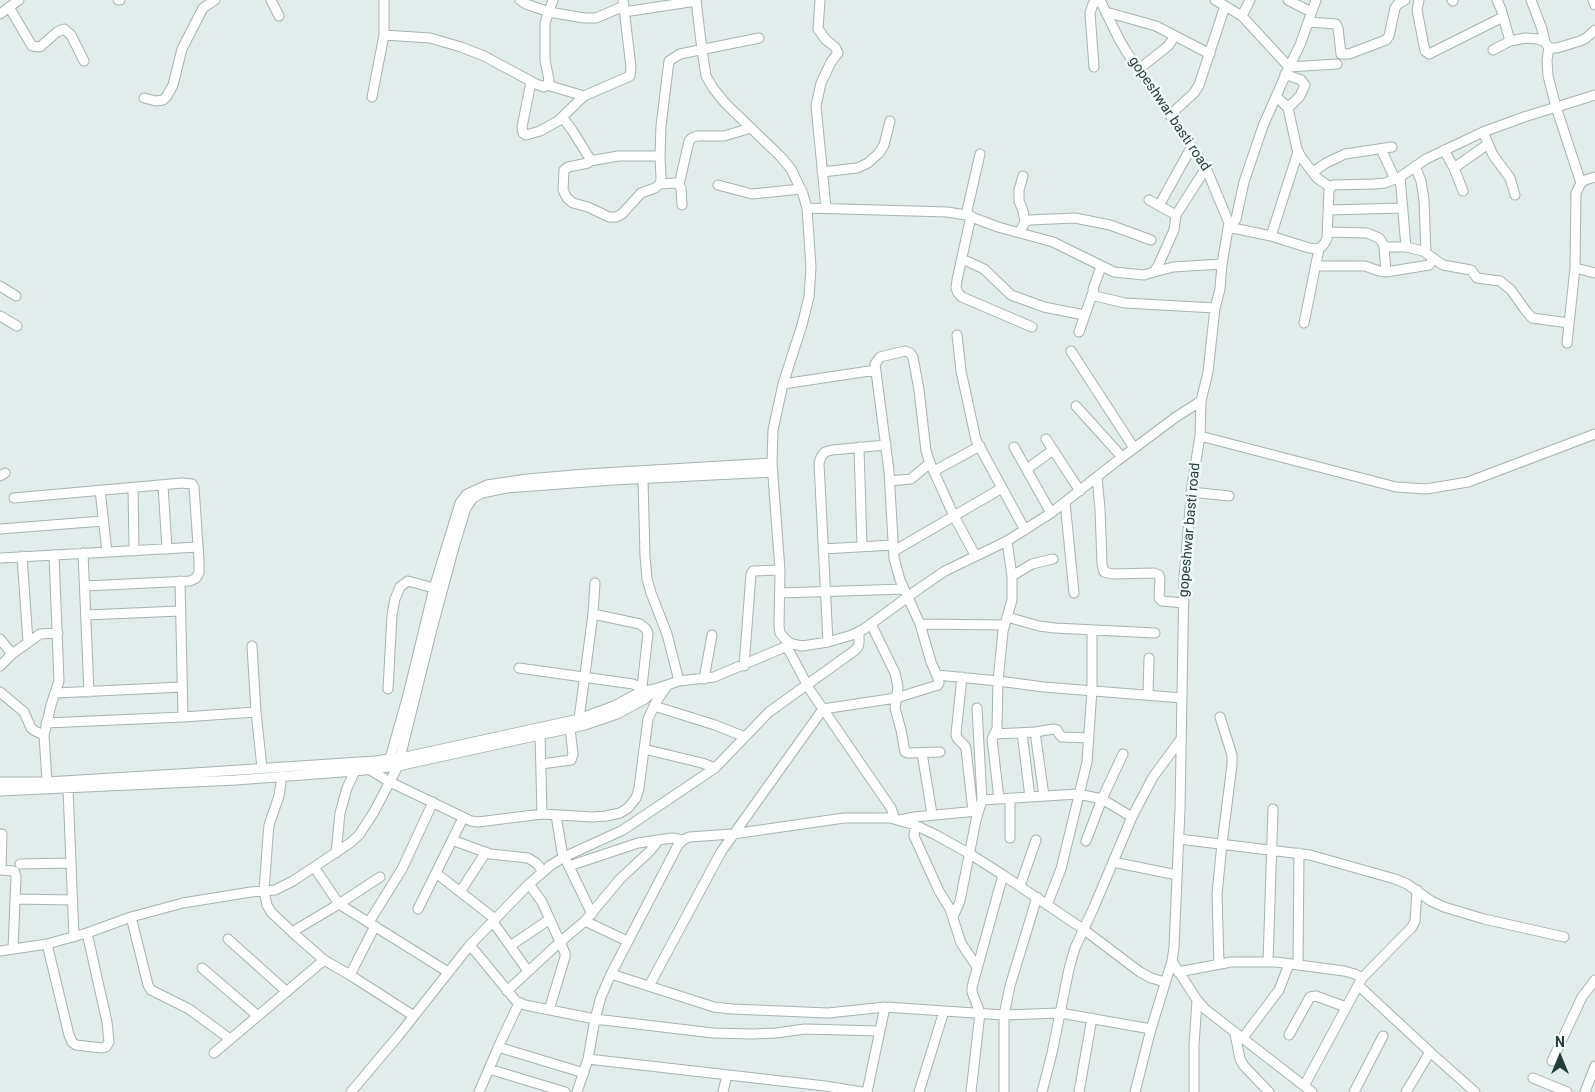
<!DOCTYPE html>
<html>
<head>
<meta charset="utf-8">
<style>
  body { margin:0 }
  #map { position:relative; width:1595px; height:1092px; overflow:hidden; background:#e2ecea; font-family:Roboto,sans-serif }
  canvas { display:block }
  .north { position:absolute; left:1535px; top:1032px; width:50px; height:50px; -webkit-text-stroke:4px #f3f9f7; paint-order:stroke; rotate:0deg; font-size:14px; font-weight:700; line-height:20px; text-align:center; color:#223d3b }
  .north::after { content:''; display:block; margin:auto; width:18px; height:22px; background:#223d3b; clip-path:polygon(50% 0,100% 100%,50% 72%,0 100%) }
</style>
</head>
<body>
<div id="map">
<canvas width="1595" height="1092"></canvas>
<div class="north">N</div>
</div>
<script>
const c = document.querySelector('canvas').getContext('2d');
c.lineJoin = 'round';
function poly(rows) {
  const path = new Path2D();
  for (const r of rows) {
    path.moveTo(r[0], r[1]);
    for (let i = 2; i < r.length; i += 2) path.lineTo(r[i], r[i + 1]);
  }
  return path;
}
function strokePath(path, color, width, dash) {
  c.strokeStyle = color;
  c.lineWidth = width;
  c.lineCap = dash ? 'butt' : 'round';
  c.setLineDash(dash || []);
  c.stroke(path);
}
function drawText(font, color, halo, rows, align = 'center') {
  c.font = font + ' Roboto,sans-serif';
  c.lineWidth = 5;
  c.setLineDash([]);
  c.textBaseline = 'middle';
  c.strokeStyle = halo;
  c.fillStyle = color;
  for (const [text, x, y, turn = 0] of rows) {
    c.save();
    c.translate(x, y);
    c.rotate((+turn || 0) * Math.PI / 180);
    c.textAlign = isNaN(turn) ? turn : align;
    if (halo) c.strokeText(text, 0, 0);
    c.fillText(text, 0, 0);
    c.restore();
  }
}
const minor = poly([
  [118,0,120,0],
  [271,0,279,16],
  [520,0,526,4,549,12,584,18,596,18,624,6],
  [696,0,702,50,706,76,713,88,725,103,781,157,791,169,803,194,807,208,811,267,809,297,802,325,783,384,773,430,772,463,780,570,779,626,780,633,786,640,792,644,802,646,828,642,852,635,864,629,920,588,945,571,1007,541,1051,513,1117,461,1176,417,1201,401],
  [820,0,818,29,826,40,835,47,838,53,831,62,821,83,816,106,826,208],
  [1100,0,1118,37,1126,51,1206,168,1229,223,1222,264,1220,289,1215,308,1208,372,1201,401,1200,436,1192,485,1184,578,1180,809,1174,947,1172,961,1151,1029,1135,1092],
  [1215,0,1242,16,1289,67,1337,64],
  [1288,0,1311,12],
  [1419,0,1417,10,1424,46,1425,51,1429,54,1503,17],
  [1452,0,1453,1],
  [1497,0,1501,9,1510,41],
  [1531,0,1542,29,1545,42],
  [1593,0,1595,5],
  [9,7,32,46,40,47,57,32,64,29,71,35,84,61],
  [624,12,696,1],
  [1106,12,1156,26,1210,54],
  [0,14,19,0],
  [1242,16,1250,0],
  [1308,22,1336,24,1338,28,1341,54,1349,54,1386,40,1389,36,1395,8,1398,4,1405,0],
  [384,35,430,38,461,47,484,56,536,84,544,87,547,85,549,80,545,60,545,23,553,0],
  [1549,48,1547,60,1548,76,1556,107,1581,183],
  [1493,50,1510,41,1526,38,1538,39,1545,42,1549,48,1557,48,1580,41,1586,38,1595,30],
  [1094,67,1090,13,1093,4,1100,0],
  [1139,69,1168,46,1175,36],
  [1285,74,1301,80,1305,85,1300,96,1288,108],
  [531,82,522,127,523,133,526,135,540,131,558,121,584,96,630,76,631,67,623,0],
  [547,85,584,96],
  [1276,96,1288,108,1297,149,1301,157,1317,178,1330,187],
  [372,97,384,35,384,0],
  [144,98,156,101,163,100,167,96,173,85,182,49,203,8,215,0],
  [1171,114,1194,93,1199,85,1225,6],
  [563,118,572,130,590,159,590,161,588,163,568,167,564,170,563,190,567,198,573,203,588,207,609,217,616,217,622,214,641,193,655,188,660,184,661,179,660,156,661,126,669,61,680,54,759,38],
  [1483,132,1493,155,1510,178,1515,195],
  [1381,149,1395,179],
  [1444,150,1454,168,1463,191],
  [590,161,618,156,660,156],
  [1415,166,1421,181,1424,200,1426,253],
  [1454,168,1488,144],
  [822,172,857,168,868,163,879,153,884,145,890,121],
  [1313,172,1326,163,1345,154,1392,147],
  [1023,176,1019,190,1019,201,1023,211,1025,222],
  [1400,177,1406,247],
  [660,184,675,183,679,185,681,188,682,205],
  [679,185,689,141,692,138,697,136,724,136,751,128],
  [718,185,752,194,801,189],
  [1149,200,1176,215],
  [1161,202,1192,146],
  [807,208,947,212,966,215,998,227,1053,242,1114,272,1144,275,1154,272,1158,266,1174,230,1176,215,1206,168],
  [1329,210,1403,208],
  [966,215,980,154],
  [971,216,957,280,956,288,958,293,962,297,1032,327],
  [1229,223,1233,223,1236,219,1244,182,1263,126,1289,67,1300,45,1316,0],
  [1228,227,1271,236,1309,248,1319,249,1324,244,1327,239,1329,190,1333,185,1374,184,1385,183,1400,177,1426,159,1483,132,1524,117,1595,95],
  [1328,232,1367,233,1379,238,1382,242,1384,247,1386,272],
  [1019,233,1025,222,1030,220,1075,218,1110,225,1151,240],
  [1271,236,1298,152],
  [1384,247,1406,247,1423,251,1443,265,1471,270,1477,278,1500,281,1511,290,1526,311,1532,318,1569,323],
  [962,259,984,269,1011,295,1044,307,1084,315],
  [1316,266,1365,266,1379,271,1386,272,1429,265,1434,259],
  [1101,267,1093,289,1095,296,1125,303,1215,308],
  [1575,268,1595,273],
  [1154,272,1173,267,1222,264],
  [0,286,16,296],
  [0,316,17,326],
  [1304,323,1319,249],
  [1079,332,1093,292],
  [957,335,961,371,976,440,1025,530],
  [1567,343,1575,268,1576,193,1581,183,1585,180,1595,177],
  [1071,351,1134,448],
  [783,384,876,370],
  [1076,406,1122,457],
  [1200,436,1396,487,1426,489,1468,482,1595,434],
  [1046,439,1080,491],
  [859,447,862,546],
  [1014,447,1051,513],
  [1027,469,1053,450],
  [934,471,980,446],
  [0,476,5,473],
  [1097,477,1100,509,1102,564,1104,572,1113,574,1154,573,1159,575,1160,579,1159,598,1162,601,1184,603],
  [643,479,645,556,647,579,651,593,667,634,679,681],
  [890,481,911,479,930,463],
  [163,485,167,549],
  [133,488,134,551],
  [100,490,107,552],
  [1191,492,1229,496],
  [14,498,182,483,192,484,194,487,199,560,199,573,196,578,190,581,85,586],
  [1065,502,1074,593],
  [0,529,103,521],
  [823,549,893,545],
  [894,551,1002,488],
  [83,553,89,692],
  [22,556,28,642],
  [1,558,198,547],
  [1012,576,1032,564,1053,559],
  [180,581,183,717],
  [780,593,904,589],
  [593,614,640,624,646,629,648,633,642,687],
  [86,615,180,611],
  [1007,617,1039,626,1055,628,1155,633],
  [871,624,895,673,898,687,895,708,901,730,905,752,908,753,940,752],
  [920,624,1004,625],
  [0,639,12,654],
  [828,642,819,463,821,457,825,452,832,450,886,445],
  [252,646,256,712,262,768],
  [787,647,810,690,891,808,895,819],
  [0,666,12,654,40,634,58,633],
  [744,666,751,574,753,571,780,570],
  [519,668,633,684,647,691],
  [937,675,998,681,1044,687,1182,698],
  [962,677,956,734,957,738,965,746,966,749,973,811],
  [704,679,712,635],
  [388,689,392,615,395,599,400,587,408,581,434,588],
  [0,692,24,712,31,728,35,731,44,735],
  [56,693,182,687],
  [1148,695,1149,658],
  [654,706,715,725,745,737],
  [579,719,593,614,595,583],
  [46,723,183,717,256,712],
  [1035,732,1044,796],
  [1022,733,1030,797],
  [540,734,542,814],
  [994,734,1035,732,1054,729,1057,730,1059,734,1062,737,1089,738],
  [644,749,702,763,715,768],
  [922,753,932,814],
  [389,762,408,695,434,588,460,503,467,494,487,485,527,479,586,474,772,463],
  [541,764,571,760,573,754,570,728],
  [370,770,390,782,471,821,478,822,542,814,593,817,606,816,620,813,628,808,636,798,639,788,648,719,656,702,667,686],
  [282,776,279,796,269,825,268,836,264,891,267,905,271,912,292,932,324,960,350,975,414,1016],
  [0,782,47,782,194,773,375,761,410,756,579,719,614,706,640,692,655,689,679,681,714,677,792,644],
  [47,782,44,735,51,705,59,681,54,555],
  [68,789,74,937],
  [0,791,236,780,355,771,398,766,585,725,617,714,645,699,655,690],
  [1010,798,1010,838],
  [999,799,992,739,997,729,998,681,1003,631,1012,600,1012,576,1007,541],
  [982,800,1078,794,1102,799,1132,817],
  [556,815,562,852,592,914],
  [900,820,914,817,978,811],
  [915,825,914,836,939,891,950,909,961,943,977,967],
  [1179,839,1310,855,1395,879,1407,884,1431,901,1444,907,1484,919,1564,937],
  [452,840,490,854,528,858,536,863,543,871],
  [1086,841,1102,799,1123,754],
  [336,853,340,813,347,788,355,771],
  [1113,862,1177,875],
  [20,864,70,863],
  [569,866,638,843,672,838,683,840,689,837,733,834,844,818,890,818,915,825,936,835,970,854,1003,875,1083,929,1140,972,1151,978,1165,982],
  [314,867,339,904,448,972],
  [0,870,14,871,16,876,13,949],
  [1,870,2,834],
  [436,873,495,919],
  [529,884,542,902,565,953,565,957,549,1010],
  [1020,886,1036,840],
  [460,892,486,852],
  [15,899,72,900],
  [1047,905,1061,869,1087,762,1092,690,1092,630],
  [418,909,463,818],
  [131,917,148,985,151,990,189,1009,230,1039],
  [953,917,960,901,976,820,982,800,977,708],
  [585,921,627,941],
  [369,922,402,869,433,802],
  [493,922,528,971],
  [292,932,339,904,380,877],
  [228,939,287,992],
  [47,944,69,1035,72,1042,76,1045,102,1048,106,1047,109,1042,107,1022,87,933],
  [470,945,516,1001,525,1005,595,1019,713,1033,753,1034,776,1033,805,1029,879,1031],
  [510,946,550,919],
  [0,951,47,944,87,933,131,917,183,903,251,892,275,890,293,881,350,843,359,835,374,812,398,766,432,629,454,547,466,508,473,498,482,493,506,488,613,480,773,472],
  [1172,961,1197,1000,1205,1009,1312,1092],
  [1268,962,1273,809],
  [1219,963,1217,894,1222,844,1232,765,1232,755,1220,717],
  [1298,965,1299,853],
  [202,968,258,1016],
  [1178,972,1231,962,1276,962,1344,971,1355,974,1362,978],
  [611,974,689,999,714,1007,732,1009,828,1013,885,1007,1004,1015,1060,1013,1151,1029],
  [350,975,375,926],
  [1358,985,1430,1052,1475,1092],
  [649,986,721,852,823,709,896,698,938,685,939,683,938,678,931,662,920,624,900,580,894,558,889,471,875,364,880,357,905,351,910,353,913,357,919,390,926,451,930,463,954,516,975,555],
  [507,991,560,942,585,921,620,879,650,851,658,841],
  [1235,1034,1240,1059,1244,1066,1269,1092],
  [1289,1035,1310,997,1316,996,1346,1007],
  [1242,1039,1279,990,1289,964],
  [498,1047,584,1073],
  [214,1053,324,960],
  [588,1059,825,1086,862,1092],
  [1552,1061,1582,997,1595,980],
  [489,1069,565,1092],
  [1533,1078,1567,1092],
  [1304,1086,1362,978,1412,927,1415,921,1417,890],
  [351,1092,399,1035,470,945,529,884,551,865,564,857,623,830,715,768,769,712,854,651,858,647,859,643,859,632],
  [479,1092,501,1041,519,1003],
  [577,1092,588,1059,595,1019,601,997,611,974,678,845,683,840],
  [723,1092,727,1075],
  [867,1092,885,1007],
  [919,1092,944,1011],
  [971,1092,980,1013,972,992,972,987,1003,875],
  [1004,1092,1004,1015,1010,986,1037,897],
  [1042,1092,1052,1053,1069,969,1075,948,1094,907,1132,817,1153,777,1181,739],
  [1079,1092,1092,1018],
  [1194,1092,1194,1046,1197,1000],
  [1354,1092,1383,1036],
  [1406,1092,1430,1052],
  [1585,1092,1595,1066]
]);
const streetNames = [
  ["gopeshwar basti road",1169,114,56],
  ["gopeshwar basti road",1190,530,-85]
];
strokePath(minor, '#a5b4b2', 11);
strokePath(minor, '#fff', 9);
drawText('14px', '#223d3b', '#f3f9f7', streetNames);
</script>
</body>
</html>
